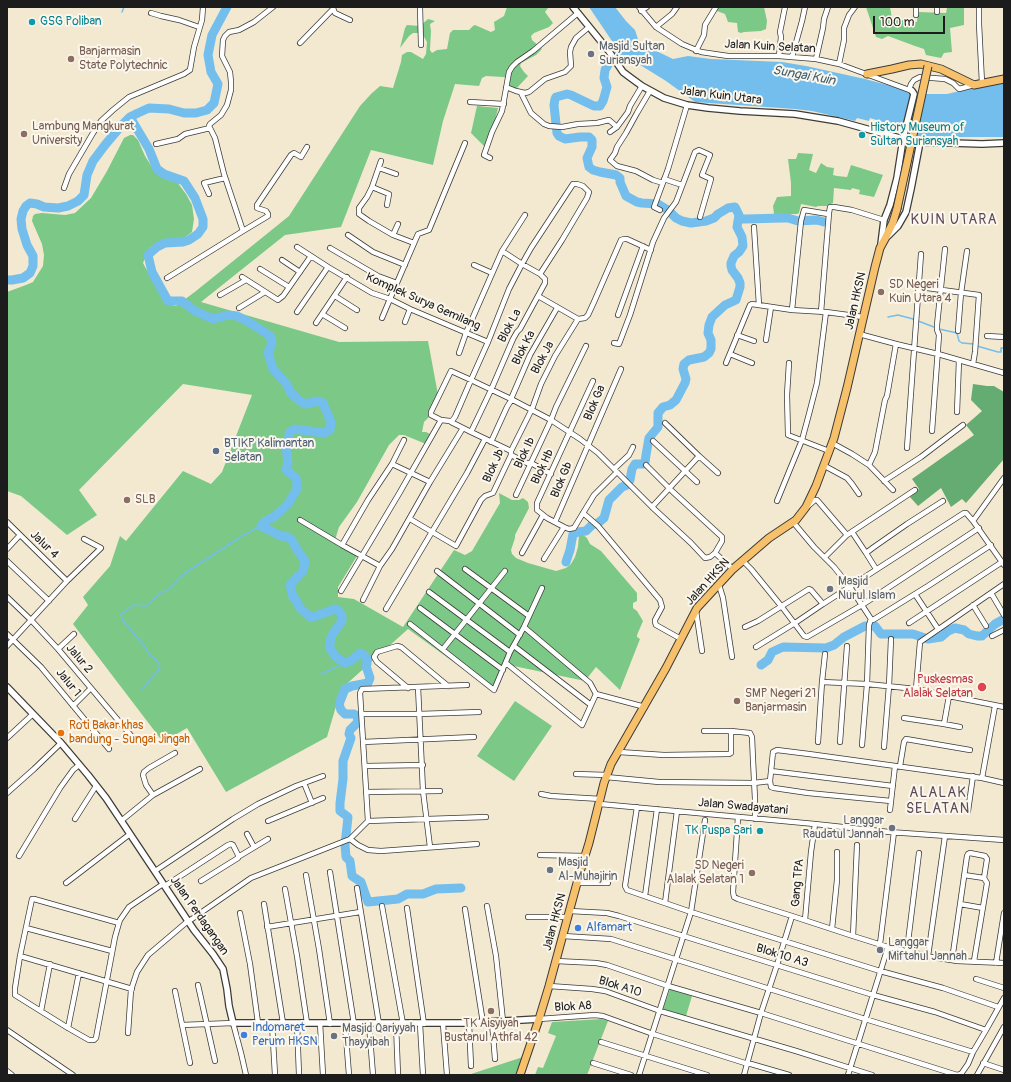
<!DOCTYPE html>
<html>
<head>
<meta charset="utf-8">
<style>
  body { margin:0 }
  #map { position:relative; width:1011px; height:1082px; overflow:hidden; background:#f3e9d1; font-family:Pangolin,sans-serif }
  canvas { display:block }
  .frame { position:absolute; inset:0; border:8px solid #1c1c1c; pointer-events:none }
  .scale { position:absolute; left:873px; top:16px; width:72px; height:18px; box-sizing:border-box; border:2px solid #1c1c1c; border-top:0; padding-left:5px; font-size:12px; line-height:14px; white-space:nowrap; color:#1c1c1c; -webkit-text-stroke:3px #fbf7ec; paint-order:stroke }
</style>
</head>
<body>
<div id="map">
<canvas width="1011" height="1082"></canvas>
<div class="frame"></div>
<div class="scale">100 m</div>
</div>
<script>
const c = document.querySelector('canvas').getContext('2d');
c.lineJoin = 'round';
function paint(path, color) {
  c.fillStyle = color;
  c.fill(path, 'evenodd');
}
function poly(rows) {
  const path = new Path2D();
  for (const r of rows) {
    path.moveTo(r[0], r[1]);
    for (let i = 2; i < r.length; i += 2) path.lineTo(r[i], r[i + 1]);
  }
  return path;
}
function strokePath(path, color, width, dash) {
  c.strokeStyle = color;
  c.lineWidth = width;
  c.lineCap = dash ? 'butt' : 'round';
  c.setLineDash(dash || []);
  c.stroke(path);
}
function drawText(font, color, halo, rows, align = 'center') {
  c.font = font + ' Pangolin,sans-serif';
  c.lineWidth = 4;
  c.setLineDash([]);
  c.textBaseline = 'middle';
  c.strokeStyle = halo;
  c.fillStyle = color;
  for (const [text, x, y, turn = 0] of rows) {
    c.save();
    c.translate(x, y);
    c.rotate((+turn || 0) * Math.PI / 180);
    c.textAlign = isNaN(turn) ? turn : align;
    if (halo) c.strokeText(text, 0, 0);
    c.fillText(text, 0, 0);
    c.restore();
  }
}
const green = poly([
  [507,7,547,7,548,8,545,12,553,23,549,27,534,33,531,36,532,40,542,49,536,55,521,63,520,66,524,72,528,76,516,89,510,86,510,79,503,77,486,76,482,78,479,86,455,84,443,121,433,165,371,150,341,227,285,235,201,302,339,342,428,341,439,400,431,415,424,422,422,432,426,432,432,435,426,444,404,435,399,435,389,445,357,502,339,527,335,540,343,547,357,556,338,587,338,597,354,599,403,627,454,550,465,555,472,551,500,503,499,493,512,500,519,500,523,498,528,502,529,508,515,535,515,538,511,550,512,554,516,558,528,563,556,571,566,568,571,564,575,557,578,547,579,535,581,533,587,538,590,544,601,551,637,593,637,601,633,603,633,608,637,611,643,621,637,635,637,637,640,639,620,690,596,667,585,681,504,664,491,689,408,629,341,689,327,737,226,792,187,728,163,742,73,624,88,605,83,597,110,566,120,536,126,541,183,471,211,484,222,472,252,395,183,384,79,490,97,515,67,535,21,496,7,491,7,292,26,285,33,282,43,266,44,255,42,244,32,221,33,216,35,214,42,213,65,215,75,213,91,198,107,171,124,138,130,135,133,135,138,140,145,156,155,172,168,180,177,182,186,194,192,205,194,219,192,232,184,238,150,247,143,263,165,303,176,306,196,291,289,216,360,106,371,94,380,86,393,88,401,62,402,55,407,52,411,52,423,59,426,54,427,42,423,35,418,33,413,33,409,36,400,48,405,28,407,25,420,26,428,19,435,21,430,24,431,31,430,50,432,53,437,50,447,49,450,33,453,30,469,30,473,26,475,25,491,32,495,30,494,22,504,16],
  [717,7,764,7,767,21,766,29,761,31,744,32,741,33,738,32,737,23,728,22,725,14,717,11],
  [866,7,890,7,892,19,917,22,918,12,946,13,947,8,964,8,964,25,950,28,952,52,944,53,941,58,926,55,924,49,915,46,888,36,882,39,876,37],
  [477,106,498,108,495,121,484,146,471,133],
  [798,153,813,154,809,170,816,173,821,163,827,167,834,168,833,175,837,176,847,177,851,165,883,175,874,197,859,194,860,190,852,188,851,190,834,188,833,203,827,206,818,206,816,207,801,204,799,213,797,214,774,214,773,206,777,197,791,196,791,183,788,159,796,159],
  [515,701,552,726,514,781,477,756],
  [670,989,692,996,686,1016,663,1009],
  [602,1019,608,1021,587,1075,535,1075,538,1067,543,1068,556,1036,548,1033,552,1022],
  [523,1057,517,1075,468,1075]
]);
const forest = poly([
  [973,384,987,386,994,386,1004,392,1004,459,966,503,962,499,951,507,941,488,918,506,910,497,919,489,912,479,974,435,966,425,982,411,971,400]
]);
const water = poly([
  [589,7,615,7,626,21,635,30,638,39,646,46,673,59,688,56,711,59,782,62,806,66,865,79,906,90,910,93,917,95,920,94,947,94,1004,81,1004,137,922,137,889,131,890,128,882,125,883,122,870,118,869,121,857,118,855,121,812,111,795,109,695,102,666,81,637,63,610,48,614,44]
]);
const stream = poly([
  [122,12,124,7],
  [888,317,898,315,913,319,939,329,957,333,959,341,962,343,974,344],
  [977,346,998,352,1001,352,1001,348,1004,348],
  [321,674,345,663],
  [142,689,156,673,160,667,156,659,152,657,148,653,146,648,122,619,121,614,134,605,146,606,162,592,167,591,185,573,242,536,261,526]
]);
const river = poly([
  [130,117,149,149,157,169,164,174,184,181,195,198,203,219,203,227,198,234,189,240,183,242,165,243,157,247,148,255,152,272,168,301,182,301,195,311,213,319,228,315,237,316,247,321,266,333,271,337,272,343,268,353,273,369,286,383,291,393,299,400,305,404,318,401,323,403,331,422,330,430,324,433,294,429,290,432,286,446,288,463,286,470,296,478,297,483,297,489,288,504,275,516,266,521,261,526,281,536,288,537,292,540,296,548,305,561,303,571,290,585,293,597,296,600,300,608,310,617,313,617,335,609,338,610,342,616,342,621,332,635,330,642,330,648,335,656,345,663,352,660,360,653,364,655,367,659,367,664,366,666,370,678,368,683,352,686,345,689,339,704,341,710,345,714,354,714,357,716,358,722,350,730,349,734,351,738,343,761,343,779,340,803,340,811,348,817,345,845,346,857,350,861,352,876,361,882,368,902,398,899,407,894,423,894,436,889,461,888],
  [739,219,746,219,782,218,788,218,798,221,817,220,824,222],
  [7,280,12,280,23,278,30,273,33,266,33,256,27,245,22,229,21,219,23,211,26,206,30,203,37,204,44,207,58,208,68,206,78,201,84,195,87,175,93,161,105,145,121,126,130,117,138,113,149,108,169,109,184,113,196,113,207,110,214,103,218,84,211,72,208,55,212,35,227,7],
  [566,562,570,550,573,534,578,532,586,531,592,525,598,523,604,518,609,500,622,487,627,485,630,480,632,469,635,464,644,464,645,462,646,455,649,438,658,427,658,413,663,407,670,405,676,400,685,383,686,379,683,369,684,364,689,360,704,357,709,353,711,349,711,340,708,333,709,325,712,317,725,305,736,300,740,287,740,283,738,278,732,270,731,266,731,263,734,256,739,252,743,246,742,237,737,227,739,215,735,207,728,208,718,214,714,218,706,221,691,223,682,221,676,218,668,210,658,204,642,203,637,202,626,196,620,182,620,178,616,175,600,172,593,170,589,167,587,158,592,147,592,140,589,137,580,137,565,139,559,136,557,133,554,105,555,99,556,97,567,94,571,95,594,106,600,106,603,101,607,87,604,78,605,70,609,63,628,46],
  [761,665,768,660,772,652,783,647,826,648,834,645,844,637,865,626,875,626,881,634,913,634,928,639,941,637,948,631,955,628,964,630,969,634,977,636,982,636,995,624,1004,619]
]);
const tertiaryTunnel = poly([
  [903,139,920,142]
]);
const minor = poly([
  [420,7,421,45],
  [639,7,656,27,682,44,701,52,728,56,779,56,816,59,839,64,912,91],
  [916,7,916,15],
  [937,7,937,12],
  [979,7,979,24,982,83],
  [333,8,335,13,350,20],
  [641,11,647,7],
  [151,13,161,16,179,20,199,27],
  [656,27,672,14,677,7],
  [300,43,333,9],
  [696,51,704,35,705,25,716,7],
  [779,56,781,37,780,32,785,7],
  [792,57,802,21,805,7],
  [816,59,823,28,824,19,828,7],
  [839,64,844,40,844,28,849,15,855,7],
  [506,87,516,91,525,93,529,92,545,79,565,72,571,66,570,52,571,47,576,38,589,27],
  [909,90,911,84,914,80,920,77,945,79,953,83,959,89,974,85],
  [650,91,637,113,626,133,617,147,615,153,610,160,617,166,636,171,653,180,663,183],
  [521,93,531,113,544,124,549,126,562,127,578,124,597,123,609,120,617,127,628,112,630,106,642,86],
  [470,102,504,104],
  [610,132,617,127],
  [156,144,178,139,185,134,210,128],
  [490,158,484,155,492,132,502,111,509,72,512,67,517,62,533,51,578,13],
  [381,161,372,187,367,197,359,208,359,214,369,221,393,235,414,243],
  [379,168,396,174],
  [664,179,682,185],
  [372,187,389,194,387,205],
  [64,188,69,174,93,133,101,121,113,110,129,97,184,74,190,70,194,47,202,20,203,7],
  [209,194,204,183,225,178],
  [660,210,654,207,668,169,687,105],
  [754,227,759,305],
  [243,231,268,216,268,214,266,211,257,208,257,205,291,155,294,153,301,157,307,147],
  [348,235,373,252,405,265],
  [393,235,398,224],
  [297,247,328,267,372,293,390,299,410,309,488,342,471,380,511,399,551,420,580,439,598,453,652,507,691,543,705,558,710,557,715,553,722,541,722,537,672,491,646,465],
  [330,248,378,276,397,283],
  [282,260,300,272],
  [474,265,492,273],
  [260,269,289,287],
  [242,277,278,300,279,299,283,296,311,256],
  [167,278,243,231,224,174,215,138,209,126,210,124,221,115,227,105,231,90,231,82,230,72,222,56,223,40,225,36,229,32,239,30,254,22,273,7],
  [920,287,979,295,975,352,973,364],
  [220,295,246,280],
  [335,296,357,310],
  [538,296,578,319,585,318,588,315,594,302,621,240,624,239,627,239,651,250],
  [239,308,265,292],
  [792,310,801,221,804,210,828,214,829,213,830,207,834,207,852,210,884,220],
  [297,312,328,267],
  [821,312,829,213],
  [322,314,345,328],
  [618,315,643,246],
  [382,318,390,299,418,234,429,230,465,143],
  [405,322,410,309],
  [316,323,347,277],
  [958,331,961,293,967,251],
  [859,334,896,344,938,354,1004,373],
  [737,335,754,341],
  [987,336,1004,337],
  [766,340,771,307],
  [488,342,509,289,522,264,531,248,573,184,577,184,583,186,589,192,587,198,562,240,540,274],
  [614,343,619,344,630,315,653,242,664,218,676,202,695,152,699,150,710,155,702,175,711,179,700,217],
  [459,353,466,333,502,251],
  [730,354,752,363],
  [726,363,750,305,752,304,792,310,826,312,863,317],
  [789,363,787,395,788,435,829,451],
  [593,381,537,503,537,510,547,518,564,527,569,529,574,528,594,495,617,472],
  [511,399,530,355,557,308],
  [957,412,959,360],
  [451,422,455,417,471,380,451,371,431,412,431,415,441,420,450,421,451,422,471,432,511,451],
  [665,423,699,456,718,473],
  [932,431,939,335,937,330,937,325,945,249],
  [471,432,491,390,513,339,517,332,520,329,545,283,545,279,540,274,522,264,502,251,525,215],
  [653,441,697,482],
  [491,442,507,407,512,399],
  [832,443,852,454,869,465,893,490],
  [907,448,921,254],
  [511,455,527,463,531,463,551,474],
  [392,464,430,482],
  [823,465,847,478,852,484,859,494],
  [869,465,875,452,885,400,887,396,896,344],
  [614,469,629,455,633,447],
  [884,481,921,457,963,425],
  [516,495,551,420,556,407,586,346],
  [777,501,802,440,809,414,817,383,826,312],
  [652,507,699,456],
  [807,507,815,500,817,500,847,535],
  [583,513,598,526,660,600,662,607,655,620,655,622,656,625,681,639],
  [410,519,456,546,481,500,485,496,493,493,511,455,511,451,532,409,541,384,555,356,578,319],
  [300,520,342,545,380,566],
  [973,521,1004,478],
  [7,522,67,581],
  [555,522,621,369],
  [793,522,814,547,834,567,850,587,871,619,873,620,928,586,991,545],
  [852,532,866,553,874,547,907,524,943,501],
  [342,545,368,500,392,464,404,440],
  [7,549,20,535],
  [522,553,543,515],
  [715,553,733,569],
  [866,553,876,569],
  [825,557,847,535,915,490],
  [544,559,564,527],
  [7,561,49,601],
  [743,561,751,569,782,607,804,636,807,637,862,605,979,528],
  [465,569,529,616],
  [437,571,520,635],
  [719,585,723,598,732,657],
  [341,591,400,492,441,420],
  [429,592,510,652],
  [991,593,1004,615],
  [915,594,938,629],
  [7,597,31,620,58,649,133,738],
  [363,600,380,566,392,549,430,482,463,428],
  [973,605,986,626],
  [420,608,503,670],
  [386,609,467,473,485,439],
  [696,611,702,651],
  [871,619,869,625,867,684,916,689,949,696,1004,707],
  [909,623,1002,562],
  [410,624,494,690,510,652,524,627,542,588],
  [524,627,590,683,596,694],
  [745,627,758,621,809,589,811,590,823,604,964,513,966,513,973,521,1004,565],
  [7,634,41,667,109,749],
  [992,636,1004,630],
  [7,646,67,581,101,548,84,539],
  [514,646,591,705],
  [756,647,795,623,823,604],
  [58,649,74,634],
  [443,649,505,571],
  [506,663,582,725,596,694,645,707],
  [822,682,825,654],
  [418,687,423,791,430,847],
  [408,688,377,662,374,657,377,652,397,646,401,647,448,686],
  [916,689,920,642,1004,584],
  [949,696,944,724,960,727],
  [73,706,91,688],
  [362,714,419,714,479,712],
  [904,718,944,724],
  [704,731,731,731],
  [7,738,33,714],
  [363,742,474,737],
  [818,742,822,682,867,684,862,745],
  [840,742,847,646],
  [884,747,889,686,891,639],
  [619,752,664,755,729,754,731,753,731,731,750,733,752,737,753,760,755,799,755,819],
  [365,766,423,765],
  [900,766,904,742,906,739,970,750],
  [771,771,893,786],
  [576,774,607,775],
  [606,777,659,782,754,783,770,781],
  [982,778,1004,783],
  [304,783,312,803],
  [366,792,440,791],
  [7,793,34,769,61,743],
  [541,794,551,796,601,799],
  [153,795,146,785,143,775,144,772,149,768,175,753],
  [891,801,808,793,774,788,771,787,770,781,773,752,777,750,809,754,982,778,995,706],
  [600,804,815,824,889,832,1004,840],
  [637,807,625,886,627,890,691,912,880,971,943,988,998,1007],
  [890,810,895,766],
  [968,811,973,776],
  [738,817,733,892,734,897,738,899,792,916,853,936,888,947,932,957,957,961,1004,963],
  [75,819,96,786],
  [121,821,153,795,200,769],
  [268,821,323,798],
  [368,821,486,817],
  [247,834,254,847],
  [350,839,358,845,368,850,381,851,477,844],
  [540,855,585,856],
  [19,856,60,788,73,770,79,765],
  [238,857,268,839],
  [155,871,233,819,258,804,296,786,323,776],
  [330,872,354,1024],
  [306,875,319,949,330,1024],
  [964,875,984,878],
  [66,883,130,834],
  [577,883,608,883],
  [165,886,228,845,231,844,233,845,238,855,238,858,201,881],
  [357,888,379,1024],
  [285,889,297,956,307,1023],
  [645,896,657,809],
  [665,903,677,811],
  [264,904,283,1023],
  [960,904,983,908],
  [382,906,403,1024],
  [487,906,496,956,503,1021],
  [407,908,424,1024],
  [465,909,483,1023],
  [570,911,607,913,619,916,873,995,935,1012,986,1030],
  [240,913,250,964,258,1023],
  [528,917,568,917],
  [805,920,811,852,815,824],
  [189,921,251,878,350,839,368,821,360,693,362,689,467,685],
  [119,923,34,899,32,899,20,956,15,988,15,995,68,1028,89,1040,94,1040,96,1038,115,937,119,923,120,920,129,907,163,884],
  [267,927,360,912],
  [26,928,112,951],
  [832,929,837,880,837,852],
  [563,936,611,939,865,1019,973,1052],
  [853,936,857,845],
  [880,944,894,832],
  [907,950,919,853],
  [20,956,132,989],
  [928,956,945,836],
  [952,960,967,856,968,854,970,853,985,856,987,859,984,878,987,883,974,961],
  [556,961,596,963,607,965,668,986,761,1013,957,1075,961,1074,968,1064,973,1052,986,1030,1004,998],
  [996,963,1004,913],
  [976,979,1004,988],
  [198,985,215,1061],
  [549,986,592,989,605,991,660,1011,796,1051,872,1075],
  [175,991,190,1063],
  [41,1011,50,964],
  [539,1019,595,1015,603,1016,653,1034,748,1064,751,1064,789,1075],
  [492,1022,495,1059],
  [272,1023,275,1075],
  [297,1023,299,1075],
  [320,1023,323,1075],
  [469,1023,471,1066],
  [345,1024,349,1075],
  [369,1024,373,1075],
  [396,1024,398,1075],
  [420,1024,423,1075],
  [443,1024,447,1075],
  [182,1025,233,1023,241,1053,246,1075],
  [68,1028,79,973],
  [7,1030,73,1075],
  [128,1033,131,990,137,972,148,955,188,921],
  [601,1042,707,1075],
  [593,1063,631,1075],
  [983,1063,1004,1070],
  [7,1071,12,1075],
  [639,1075,691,912,705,820],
  [744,1075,761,1013,777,965,792,916],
  [848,1075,888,947],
  [977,1075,1004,1027]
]);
const tertiary = poly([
  [573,7,608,50,623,72,631,78,642,86,664,98,687,105,708,108,740,111,795,114,838,121,903,139],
  [888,236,898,226,906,212,911,189,920,142,982,144,1004,143],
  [881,244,884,220,890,205,897,178,903,139,914,94,912,91],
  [7,687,61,743,88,775,106,798,194,930,213,954,223,969,227,989,229,1006,233,1023,469,1023,539,1019]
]);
const primary = poly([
  [867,74,892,69,909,65,921,64,941,69,974,85,1004,79],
  [520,1075,539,1019,549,986,580,872,589,843,604,783,611,764,666,668,681,639,697,608,733,569,769,538,796,520,806,507,816,486,834,438,847,388,875,267,880,248,886,237,893,222,897,209]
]);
const primaryBridge = poly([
  [897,209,928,66]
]);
const markers = [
  [32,22,4,"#0f9aa8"],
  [591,54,4,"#6b7280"],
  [71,59,4,"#8d6e63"],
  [24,134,4,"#8d6e63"],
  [862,135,4,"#0f9aa8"],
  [881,292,4,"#8d6e63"],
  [216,451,4,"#5c6f8a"],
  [127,500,4,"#8d6e63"],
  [830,589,4,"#6b7280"],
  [982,687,5,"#e0444e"],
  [737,701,4,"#8d6e63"],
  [61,733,4,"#e8710a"],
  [892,828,4,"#6b7280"],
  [760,831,4,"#0f9aa8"],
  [550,870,4,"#6b7280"],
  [752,873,4,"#8d6e63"],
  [578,928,4,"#3f7fe0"],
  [880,950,4,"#6b7280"],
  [491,1011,4,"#8d6e63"],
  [244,1035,4,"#3f7fe0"],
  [334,1036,4,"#6b7280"]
];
const cultureNames = [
  ["GSG Poliban",40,22],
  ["History Museum of",870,128],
  ["Sultan Suriansyah",870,142],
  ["TK Puspa Sari",752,831,"right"]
];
const worshipNames = [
  ["Masjid Sultan",599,47],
  ["Suriansyah",599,61],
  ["Masjid",838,582],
  ["Nurul Islam",838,596],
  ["Langgar",884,821,"right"],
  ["Raudatul Jannah",884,835,"right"],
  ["Masjid",558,863],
  ["Al-Muhajirin",558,877],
  ["Langgar",888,943],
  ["Miftahul Jannah",888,957],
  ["Masjid Qariyyah",342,1029],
  ["Thayyibah",342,1043]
];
const streetNames = [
  ["Jalan Kuin Selatan",770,47,3],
  ["Jalan Kuin Utara",721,96,7],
  ["Jalan HKSN",856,301,-77],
  ["Komplek Surya Gemilang",423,302,24],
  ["Blok La",510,326,-62],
  ["Blok Ka",524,348,-63],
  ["Blok Ja",543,358,-62],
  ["Blok Ga",595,403,-67],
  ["Blok Ib",525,453,-65],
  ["Blok Jb",494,466,-66],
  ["Blok Hb",543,467,-65],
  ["Blok Gb",562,480,-67],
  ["Jalur 4",44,545,44],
  ["Jalan HKSN",708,582,-48],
  ["Jalur 2",79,659,50],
  ["Jalur 1",68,683,51],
  ["Jalan Swadayatani",743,807,5],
  ["Gang TPA",798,883,-85],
  ["Jalan Perdagangan",199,916,55],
  ["Jalan HKSN",555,922,-75],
  ["Blok 10 A3",782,956,17],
  ["Blok A10",620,987,17],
  ["Blok A8",573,1007,-3]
];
const educationNames = [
  ["Banjarmasin",79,52],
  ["State Polytechnic",79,66],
  ["Lambung Mangkurat",32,127],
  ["University",32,141],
  ["SD Negeri",889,285],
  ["Kuin Utara 4",889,299],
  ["SLB",135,500],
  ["SMP Negeri 21",745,694],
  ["Banjarmasin",745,708],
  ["SD Negeri",744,866,"right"],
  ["Alalak Selatan 1",744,880,"right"],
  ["TK Aisyiyah",491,1024,"center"],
  ["Bustanul Athfal 42",491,1038,"center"]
];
const serviceNames = [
  ["BTIKP Kalimantan",224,444],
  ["Selatan",224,458]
];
const healthNames = [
  ["Puskesmas",973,680],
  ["Alalak Selatan",973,694]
];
const foodNames = [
  ["Roti Bakar khas",69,726],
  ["bandung - Sungai Jingah",69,740]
];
const shopNames = [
  ["Alfamart",586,928],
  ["Indomaret",252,1028],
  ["Perum HKSN",252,1042]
];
const waterNames = [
  ["Sungai Kuin",804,76,10]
];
const quarterNames = [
  ["KUIN UTARA",954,220],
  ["ALALAK",938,793],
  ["SELATAN",938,809]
];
paint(green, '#7cc886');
paint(forest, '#65ac73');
paint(water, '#73beec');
strokePath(stream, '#73beec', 1.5);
strokePath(river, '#73beec', 9);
strokePath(tertiaryTunnel, '#c8c0ad', 5.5, [5.5, 3]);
strokePath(minor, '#3c3b37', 6);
strokePath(tertiary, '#3c3b37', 8);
strokePath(primary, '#3c3b37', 9);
strokePath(minor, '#fff', 4.5);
strokePath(tertiary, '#fff', 5.5);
strokePath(primary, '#f7c06b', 7);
strokePath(primaryBridge, '#3c3b37', 9, []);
strokePath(primaryBridge, '#f7c06b', 7);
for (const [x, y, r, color] of markers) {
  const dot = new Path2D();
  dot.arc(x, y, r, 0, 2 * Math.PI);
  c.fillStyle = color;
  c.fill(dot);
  strokePath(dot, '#fbf7ec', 1.5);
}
drawText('12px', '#0d838f', '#fbf7ec', cultureNames, 'left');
drawText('12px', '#5b616d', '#fbf7ec', worshipNames, 'left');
drawText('12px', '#1c1c1c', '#fbf7ec', streetNames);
drawText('12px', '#785e54', '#fbf7ec', educationNames, 'left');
drawText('12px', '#4e5e75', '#fbf7ec', serviceNames, 'left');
drawText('12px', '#be3a42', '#fbf7ec', healthNames, 'right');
drawText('12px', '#c56008', '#fbf7ec', foodNames, 'left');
drawText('12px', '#366cbe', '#fbf7ec', shopNames, 'left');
drawText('italic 13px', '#3f5d6f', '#fbf7ec', waterNames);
c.letterSpacing = '1px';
drawText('14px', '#5d4858', '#fbf7ec', quarterNames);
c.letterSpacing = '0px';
</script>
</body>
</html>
